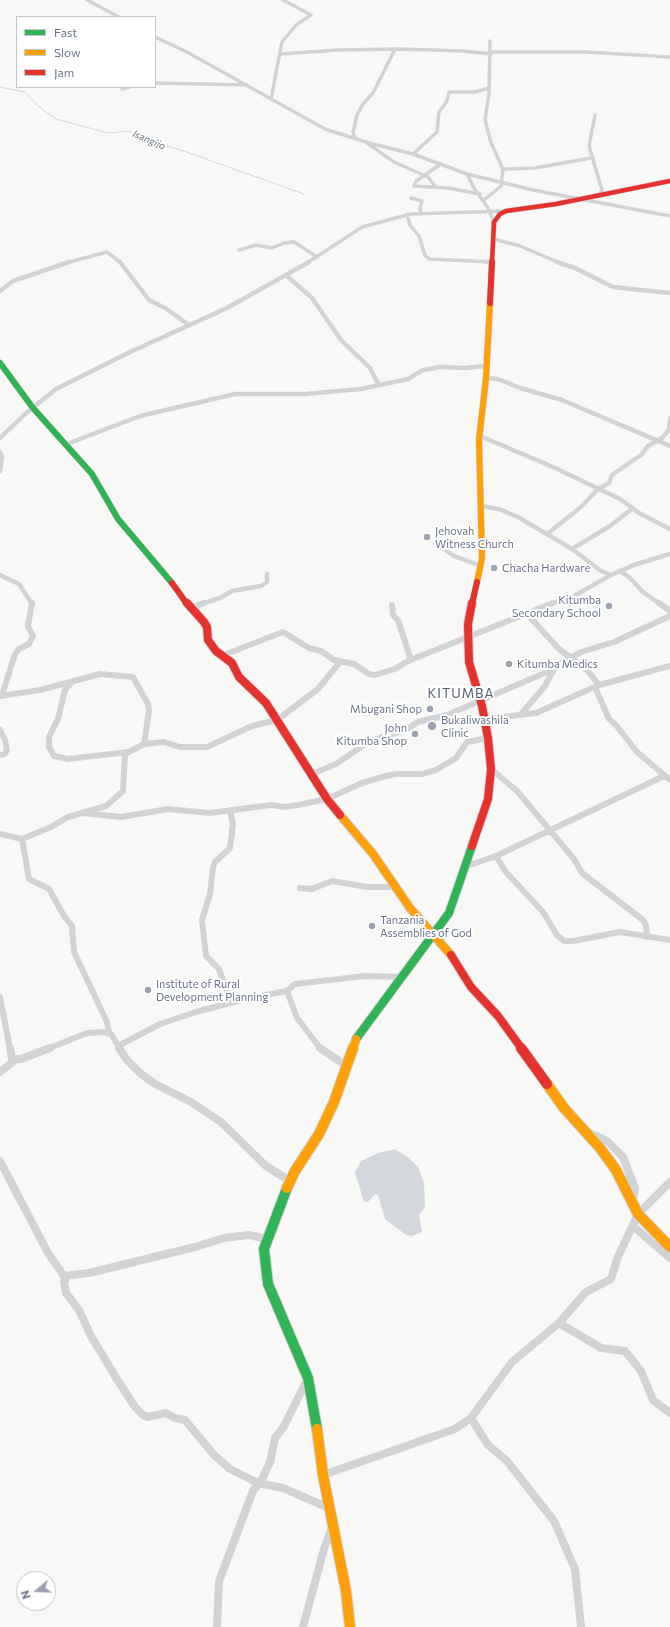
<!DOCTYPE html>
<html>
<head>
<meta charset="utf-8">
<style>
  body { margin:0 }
  #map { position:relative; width:670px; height:1627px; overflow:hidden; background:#f8f8f7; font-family:Commissioner,sans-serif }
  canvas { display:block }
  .legend { position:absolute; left:16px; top:16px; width:140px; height:72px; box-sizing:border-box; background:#fff; border:1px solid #c2c8cf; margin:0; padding:5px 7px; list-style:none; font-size:12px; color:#677588 }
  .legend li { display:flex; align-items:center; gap:8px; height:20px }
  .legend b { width:20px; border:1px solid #c2c8cf }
  .north { position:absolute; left:16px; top:1571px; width:40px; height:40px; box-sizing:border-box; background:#fff; border:1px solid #c2c8cf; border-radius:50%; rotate:251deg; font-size:11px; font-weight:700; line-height:16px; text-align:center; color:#677588 }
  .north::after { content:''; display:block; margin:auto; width:14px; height:18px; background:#9aa3af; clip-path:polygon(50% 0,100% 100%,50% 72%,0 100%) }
</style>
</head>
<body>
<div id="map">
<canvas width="670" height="1627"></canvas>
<ul class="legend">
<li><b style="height:5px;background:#30b455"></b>Fast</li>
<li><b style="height:5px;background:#ff9f0a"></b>Slow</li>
<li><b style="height:5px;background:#e5322d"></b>Jam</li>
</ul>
<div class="north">N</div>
</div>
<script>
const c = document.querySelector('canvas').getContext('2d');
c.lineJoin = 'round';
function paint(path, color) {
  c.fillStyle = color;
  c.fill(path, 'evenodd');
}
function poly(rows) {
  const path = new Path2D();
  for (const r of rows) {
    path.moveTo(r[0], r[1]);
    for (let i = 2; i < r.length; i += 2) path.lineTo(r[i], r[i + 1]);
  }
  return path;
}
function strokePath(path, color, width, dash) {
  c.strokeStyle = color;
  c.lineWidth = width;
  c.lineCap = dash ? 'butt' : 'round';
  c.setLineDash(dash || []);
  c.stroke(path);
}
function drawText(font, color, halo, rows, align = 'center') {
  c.font = font + ' Commissioner,sans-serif';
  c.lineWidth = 4;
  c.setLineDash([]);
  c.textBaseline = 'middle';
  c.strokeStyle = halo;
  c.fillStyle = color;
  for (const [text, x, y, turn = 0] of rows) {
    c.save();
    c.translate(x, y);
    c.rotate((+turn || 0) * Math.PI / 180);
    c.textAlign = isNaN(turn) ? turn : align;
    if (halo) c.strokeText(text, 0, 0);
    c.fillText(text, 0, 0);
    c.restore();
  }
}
const water = poly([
  [395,1149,409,1158,418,1167,424,1183,425,1207,419,1215,422,1232,412,1236,406,1235,385,1219,378,1195,375,1194,368,1202,364,1202,355,1172,361,1161,378,1153]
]);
const stream = poly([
  [0,87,25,92,37,105,56,119,108,133,128,131,149,142,178,149,304,194]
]);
const streetFar3 = poly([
  [87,0,119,17],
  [155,37,185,51,325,129,369,143,413,154,467,174,474,188,488,208,494,222],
  [491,52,586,52,670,57],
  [280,54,338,50,399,49,463,51,491,54],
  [155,83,247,85],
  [122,89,130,87],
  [271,99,282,42,296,25,311,15,283,0],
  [595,115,589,146,602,190,599,195],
  [355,138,353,132,357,115,363,104,373,93,395,49],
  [367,143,394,162,428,177,436,187],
  [413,154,437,132,439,112,447,101,449,92,475,92,489,88],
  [441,164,416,181,414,186,448,188,480,194],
  [503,169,535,168,591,158],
  [467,174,533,190,670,216],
  [411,198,422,201,420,208,421,213],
  [484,200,501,186,503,169,491,143,485,120,489,94,490,41],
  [407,214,410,225,419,236,425,255,429,259,492,262],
  [494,239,520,246,560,263],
  [239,250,256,245,272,248,284,243,294,242,317,257],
  [66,263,107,252,121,263],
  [307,263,362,227,411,214,506,211]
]);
const streetFar2 = poly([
  [120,262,149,300,165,308,189,325],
  [487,262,492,262],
  [557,262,575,268,613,287,670,293],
  [287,276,312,298,341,340,370,368,379,385],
  [0,291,13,281,69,262],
  [486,378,498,379,520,388,562,400,670,446],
  [480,436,553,467,620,499,639,513,670,529],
  [0,438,24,415,56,389,128,353,227,308,309,262],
  [67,444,140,416,235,394,305,394,361,389,408,379,423,370,440,367,465,368,486,366],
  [0,452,2,457,0,471],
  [481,506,499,509,518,517,572,549,601,571,611,575],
  [547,534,581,507,598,489,609,483,612,475,641,455,648,446,662,438,669,430,670,418],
  [435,543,454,556,481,566],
  [572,549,610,526,633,508],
  [620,571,629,577,643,592,660,604],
  [0,575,19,584,32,604],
  [201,604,220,598,232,591,261,586,267,582,267,574],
  [550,604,572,597,611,575,634,565,670,554]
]);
const streetFar1 = poly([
  [659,603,670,611],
  [392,605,393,615,398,620,411,660],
  [190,608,204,603],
  [527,614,559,649,587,670,599,685],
  [221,656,283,632,309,648,321,651,334,660,354,664,369,674,375,675,395,669,408,661,553,603],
  [70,684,65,690,58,719,49,737,49,747,54,756,68,759,128,752],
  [595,687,609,719,616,725,637,752,670,780],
  [2,695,15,654,19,649,29,644,33,636,28,626,32,603],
  [0,696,40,690,100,674,133,677,148,704,149,711,144,744,164,742,180,747,207,747,252,726,277,720,318,689,340,662],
  [521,714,545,686,554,669,561,663,581,652,614,642,670,616],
  [485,719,536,713,599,685,670,666],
  [0,730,5,740,7,750,5,754,0,755],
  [491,769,517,791,574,859,582,873,643,920,646,925,647,937],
  [312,774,336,764,364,745,384,736,406,730,418,722,447,715,554,669],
  [230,810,233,824,230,848,215,862,213,867,210,894,202,920,206,956,219,969,231,1002],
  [82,813,121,817,168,809,210,813,271,805,285,807,298,805,327,799,362,783,386,776,396,774,422,774,436,770,456,758,467,742,488,738],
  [0,834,22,839,51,827,68,817,106,806,123,791,125,754,144,744],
  [22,839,29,879,49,889,64,916,72,926,74,952,107,1022,109,1033],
  [496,856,505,871,543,912,557,935,564,941,573,941,620,932,670,940],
  [464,867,496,856,664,776],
  [300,888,312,889,332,881,367,887,396,887],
  [287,991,297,1018,321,1049],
  [0,997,10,1049],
  [120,1045,160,1024,196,1012,249,998,287,991,295,984,365,976,402,977],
  [47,1049,87,1033,104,1032,111,1034,120,1049]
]);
const street = poly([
  [10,1048,12,1059,21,1059,50,1048],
  [119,1048,127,1060,140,1073,155,1084,191,1102,221,1122,266,1166,290,1181],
  [320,1048,345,1065],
  [0,1072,15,1060],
  [588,1132,607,1141,623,1157,635,1188,633,1203],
  [0,1161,48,1253,64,1276,89,1273,195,1247,224,1238,249,1235,267,1239],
  [633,1226,670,1258],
  [67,1277,64,1281,66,1293,79,1310,91,1336,115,1376,135,1407,143,1415,147,1417,166,1413,175,1418,185,1420,214,1455,230,1469,258,1483,283,1488,329,1508],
  [559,1323,601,1348,625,1351,641,1371,653,1400,670,1413],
  [471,1418,488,1445,507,1461,554,1521,575,1569,581,1627],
  [323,1475,455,1429,471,1418,512,1362,559,1323,586,1292,611,1279,617,1259,638,1214,670,1182],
  [217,1627,219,1581,253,1491,262,1479,270,1462,275,1438,283,1428,308,1378],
  [303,1627,324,1549,332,1527]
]);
const fastFar2 = poly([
  [0,363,33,408,92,474,118,519,172,583]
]);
const fastFar1 = poly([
  [356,1039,449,913,472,846]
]);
const fast = poly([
  [287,1188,264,1249,268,1284,308,1378,317,1429]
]);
const slowFar2 = poly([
  [477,582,482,558,479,440,486,378,490,303]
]);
const slowFar1 = poly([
  [340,815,373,854,410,908,451,955],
  [353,1049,356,1039]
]);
const slow = poly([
  [547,1084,564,1108,600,1148,616,1170,638,1214,670,1247],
  [287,1188,295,1171,319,1134,334,1102,353,1048],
  [317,1429,323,1475,346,1591,350,1627]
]);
const jamFar3 = poly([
  [492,263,494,222,500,214,506,211,556,204,670,181]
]);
const jamFar2 = poly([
  [490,303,492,262],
  [172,583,187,604],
  [472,604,477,582]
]);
const jamFar1 = poly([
  [187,603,204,622,207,627,208,640,216,651,232,663,239,677,266,703,327,799,340,815],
  [472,846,488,799,491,769,488,738,482,706,469,662,468,624,472,603],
  [451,955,471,987,498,1016,522,1049]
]);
const jam = poly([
  [521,1048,547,1084]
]);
const markers = [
  [427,537,4,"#9aa3af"],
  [494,568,4,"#9aa3af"],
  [609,606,4,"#9aa3af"],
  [509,664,4,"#9aa3af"],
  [430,709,4,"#9aa3af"],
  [432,726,5,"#9aa3af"],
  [415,734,4,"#9aa3af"],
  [372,926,4,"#9aa3af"],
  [148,990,4,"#9aa3af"]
];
const farWaternames = [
  ["Isangijo",149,140,23]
];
const poiNames = [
  ["Jehovah",435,531],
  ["Witness Church",435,544],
  ["Chacha Hardware",502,568],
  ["Kitumba",601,600,"right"],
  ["Secondary School",601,613,"right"],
  ["Kitumba Medics",517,664],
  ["Mbugani Shop",422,709,"right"],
  ["Bukaliwashila",441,720],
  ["Clinic",441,733],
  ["John",407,728,"right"],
  ["Kitumba Shop",407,741,"right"],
  ["Tanzania",380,920],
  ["Assemblies of God",380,933],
  ["Institute of Rural",156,984],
  ["Development Planning",156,997]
];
const quarterNames = [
  ["KITUMBA",461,694]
];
paint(water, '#d3d8dc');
strokePath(stream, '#d3d8dc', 1);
strokePath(fastFar2, '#d3d5d6', 7);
strokePath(fastFar1, '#d3d5d6', 10);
strokePath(fast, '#d3d5d6', 12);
strokePath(slowFar2, '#d3d5d6', 7);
strokePath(slowFar1, '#d3d5d6', 10);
strokePath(slow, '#d3d5d6', 12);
strokePath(jamFar3, '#d3d5d6', 5.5);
strokePath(jamFar2, '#d3d5d6', 7);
strokePath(jamFar1, '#d3d5d6', 10);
strokePath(jam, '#d3d5d6', 12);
strokePath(streetFar3, '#d2d3d4', 3.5);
strokePath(streetFar2, '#d2d3d4', 4.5);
strokePath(streetFar1, '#d2d3d4', 6);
strokePath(street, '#d2d3d4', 8);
strokePath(fastFar2, '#30b455', 6);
strokePath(fastFar1, '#30b455', 8);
strokePath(fast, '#30b455', 10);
strokePath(slowFar2, '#ff9f0a', 6);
strokePath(slowFar1, '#ff9f0a', 8);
strokePath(slow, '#ff9f0a', 10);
strokePath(jamFar3, '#e5322d', 4.5);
strokePath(jamFar2, '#e5322d', 6);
strokePath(jamFar1, '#e5322d', 8);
strokePath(jam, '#e5322d', 10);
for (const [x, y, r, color] of markers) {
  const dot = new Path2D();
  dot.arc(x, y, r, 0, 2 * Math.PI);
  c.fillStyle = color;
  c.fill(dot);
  strokePath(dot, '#fff', 1.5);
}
drawText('italic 10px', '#637783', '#fff', farWaternames);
drawText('11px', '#677588', '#fff', poiNames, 'left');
c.letterSpacing = '1px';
drawText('13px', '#555f6d', '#fff', quarterNames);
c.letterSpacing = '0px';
</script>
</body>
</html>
